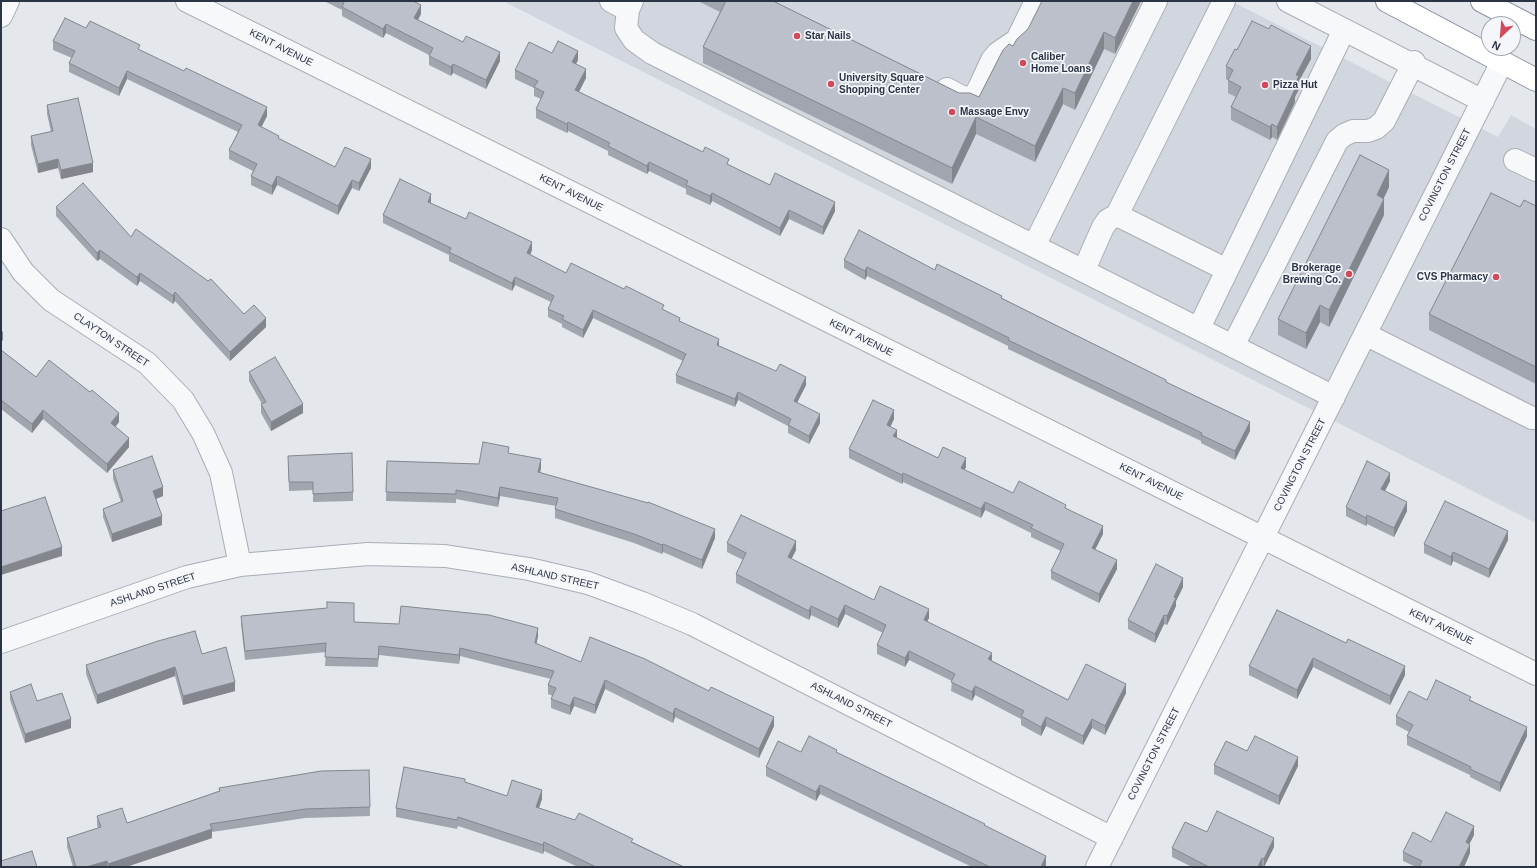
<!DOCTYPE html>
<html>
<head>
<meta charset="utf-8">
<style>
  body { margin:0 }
  #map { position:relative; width:1537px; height:868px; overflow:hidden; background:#e4e7ec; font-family:Helvetica,sans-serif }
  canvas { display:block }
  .frame { position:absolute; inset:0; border:2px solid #2b3445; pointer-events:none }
  .north { position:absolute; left:1481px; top:16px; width:40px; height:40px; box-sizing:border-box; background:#f4f6f9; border:1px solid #a4a8b1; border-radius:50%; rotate:206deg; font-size:11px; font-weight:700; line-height:16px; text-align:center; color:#2b3445 }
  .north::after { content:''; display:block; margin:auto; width:14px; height:18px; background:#d1495b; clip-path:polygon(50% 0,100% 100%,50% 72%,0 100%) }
</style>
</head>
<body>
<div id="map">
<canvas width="1537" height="868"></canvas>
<div class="frame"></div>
<div class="north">N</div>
</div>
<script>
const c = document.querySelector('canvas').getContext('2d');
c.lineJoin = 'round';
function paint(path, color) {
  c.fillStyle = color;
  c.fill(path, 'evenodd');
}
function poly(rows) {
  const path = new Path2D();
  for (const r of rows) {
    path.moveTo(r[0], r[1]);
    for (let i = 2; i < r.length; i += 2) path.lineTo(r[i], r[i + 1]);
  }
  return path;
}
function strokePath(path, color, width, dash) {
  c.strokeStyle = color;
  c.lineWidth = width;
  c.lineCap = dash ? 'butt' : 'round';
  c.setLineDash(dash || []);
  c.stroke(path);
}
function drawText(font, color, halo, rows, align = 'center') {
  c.font = font + ' Helvetica,sans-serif';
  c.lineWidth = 3.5;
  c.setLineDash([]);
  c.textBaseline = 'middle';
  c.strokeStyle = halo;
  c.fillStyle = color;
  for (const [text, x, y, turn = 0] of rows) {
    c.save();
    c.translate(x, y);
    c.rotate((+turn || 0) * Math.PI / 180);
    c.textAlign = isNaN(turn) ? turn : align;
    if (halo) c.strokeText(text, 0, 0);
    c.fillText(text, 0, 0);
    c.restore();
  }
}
const built = poly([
  [503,1,1231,1,1498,137,1511,115,1536,129,1536,523]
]);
const minor = poly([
  [187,1,1536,674],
  [611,1,628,10],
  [632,1,628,10,626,28,634,40,652,53,1034,246,1156,1],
  [1288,1,1483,101],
  [1,16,8,1],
  [947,89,964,98,975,96,980,86,992,60,998,53,1017,40,1036,1],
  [1515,160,1536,170],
  [1117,215,1227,270],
  [1,239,23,272,51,300,147,363,183,400,203,433,221,473,240,565],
  [1034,246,1334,397],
  [1084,270,1103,227,1108,220,1117,215,1224,1],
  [1199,328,1344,30],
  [1365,334,1532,418,1536,418],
  [1233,346,1337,141,1344,135,1353,131,1368,131,1376,128,1384,121,1414,62],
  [1,642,187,577,240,565,368,554,445,556,529,569,588,583,642,603,692,624,1112,838],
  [1097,867,1502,62]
]);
const highway = poly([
  [1387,1,1536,80],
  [1482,1,1536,29]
]);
const wall = poly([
  [324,1,413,1,421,14,418,20,500,61,486,89,453,73,451,76,429,65,429,55,386,33,383,38,342,16,342,10],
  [698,1,773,1,959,93,979,97,1013,46,1141,1,1115,54,1104,49,1075,110,1063,104,1035,162,976,134,952,184,703,63,703,47,720,12],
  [86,28,140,50,267,116,261,127,279,139,335,167,371,168,359,191,352,188,338,215,277,185,272,195,251,185,251,176,253,171,229,159,229,150,238,132,127,79,119,96,69,72,69,63,72,58,53,50,53,41],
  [552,53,578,60,576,64,586,78,579,92,770,185,835,211,823,235,789,219,780,236,712,201,710,205,686,194,686,189,649,171,647,174,608,155,608,151,568,131,567,133,536,118,536,109,541,99,534,96,534,88,515,79,515,70],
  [1311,59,1299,81,1299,89,1295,97,1295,102,1277,140,1272,137,1270,140,1231,120,1231,107,1236,97,1228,93,1228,80,1226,79,1226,66],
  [47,105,93,172,61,179,58,168,38,173,31,145,31,136,51,132,47,114],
  [1389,187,1384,198,1384,215,1329,327,1320,322,1306,349,1278,335,1278,319],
  [431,202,431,203,532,250,530,255,566,273,664,310,680,321,719,346,806,385,797,402,820,423,809,444,788,433,788,426,738,400,735,407,676,383,676,375,683,361,593,318,583,338,562,327,562,324,548,317,548,309,551,302,515,285,512,291,449,261,449,255,383,223,383,215],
  [1536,206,1536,384,1429,330,1429,314],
  [56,207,131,237,244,314,266,327,230,361,175,301,173,304,140,281,137,286,100,259,97,261,56,216],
  [844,260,935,270,1002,298,1166,382,1250,431,1235,460,1201,443,1201,441,1008,349,1008,346,867,276,865,280,844,268],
  [1,350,36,377,119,422,115,427,129,447,107,473,43,419,32,433,1,409],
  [249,372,303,413,271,431,261,413,261,404,262,404,249,381],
  [894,419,890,427,897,438,938,458,966,467,964,470,1013,493,1066,508,1103,534,1095,549,1117,569,1099,603,1051,579,1051,571,1061,551,1031,537,1031,533,985,510,981,518,903,482,902,484,849,458,849,449],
  [509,453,541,468,540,472,715,538,702,569,663,552,662,554,634,543,555,518,555,509,556,506,500,496,498,507,456,499,456,503,386,501,387,461,479,464],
  [288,456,353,492,353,501,313,502,313,490,289,491],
  [113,470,163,496,156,499,162,525,112,542,103,517,103,509,121,502,113,479],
  [1390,481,1385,491,1407,511,1394,537,1367,524,1366,526,1346,516,1346,507],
  [1508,540,1489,578,1453,561,1451,566,1424,553,1424,544],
  [727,543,796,550,791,559,874,600,929,618,927,621,992,661,1068,700,1126,693,1105,735,1092,728,1083,745,1046,726,1041,736,1021,725,1021,719,975,695,972,701,951,691,952,681,909,660,905,667,877,654,877,645,883,633,845,614,838,628,811,615,809,620,736,583,736,574,743,560,727,552],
  [1183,587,1176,601,1176,606,1167,625,1164,624,1155,643,1128,629,1128,620],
  [1277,610,1405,675,1390,705,1313,667,1297,699,1249,675,1249,666],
  [241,616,354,622,538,636,536,644,581,662,774,726,759,758,675,717,673,723,605,689,595,714,574,706,570,715,551,708,551,699,553,696,548,694,548,685,551,679,460,656,459,664,379,655,378,667,325,666,326,652,245,660,241,624],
  [202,654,235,691,183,705,175,676,97,704,86,674,86,665],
  [10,692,37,701,71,728,25,743,10,700],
  [1427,700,1471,700,1527,736,1500,792,1470,777,1470,775,1407,745,1407,736,1409,732,1396,725,1396,716],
  [1247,751,1298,766,1279,805,1214,774,1214,765],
  [801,752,837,753,985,826,1046,865,1045,867,972,867,820,794,816,801,766,776,766,767],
  [369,770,370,816,305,818,212,832,212,838,126,867,73,867,67,847,67,838,98,828,97,825,97,816,127,823,219,791,219,788],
  [465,782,507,796,542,799,539,808,633,842,684,867,578,867,544,851,543,854,458,826,457,829,396,817,396,808],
  [1207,832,1274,847,1264,867,1192,867,1172,857,1172,848],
  [1474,835,1469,844,1470,853,1464,867,1416,867,1403,861,1403,852,1431,842]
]);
const shadedWall = poly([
  [1133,1,1141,1,1115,54,1115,38],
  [421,5,421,14,414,27,414,18],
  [386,24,386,33,383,38,383,29],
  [1104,32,1104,49,1075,110,1075,93],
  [1311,46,1311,59,1299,81,1299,89,1295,97,1295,102,1277,140,1277,127,1293,88,1296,75],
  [578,51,578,60,572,71,572,62],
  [500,52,500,61,486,89,486,80],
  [453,64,453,73,451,76,451,67],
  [586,69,586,78,575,99,575,90],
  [127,71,127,79,119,96,119,88],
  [1063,88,1063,104,1035,162,1035,146],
  [267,107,267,116,258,134,258,125],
  [976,117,976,134,952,184,952,168],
  [568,122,568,131,567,133,567,124],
  [1272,124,1272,137,1270,140,1270,127],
  [58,159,58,168,38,173,38,164],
  [371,159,371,168,359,191,359,183],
  [649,162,649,171,647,174,647,166],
  [93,163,93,172,61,179,61,170],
  [1389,170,1389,187,1377,212,1377,195],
  [277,176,277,185,272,195,272,186],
  [352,180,352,188,338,215,338,206],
  [712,193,712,201,710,205,710,196],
  [431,194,431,202,428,210,428,202],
  [1384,199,1384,215,1329,327,1329,310],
  [835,202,835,211,823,235,823,227],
  [789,210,789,219,780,236,780,228],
  [532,242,532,250,527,262,527,253],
  [100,250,100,259,97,261,97,253],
  [867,267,867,276,865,280,865,271],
  [140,273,140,281,137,286,137,277],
  [515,277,515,285,512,291,512,283],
  [175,292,175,301,173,304,173,296],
  [1320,305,1320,322,1306,349,1306,333],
  [593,310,593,318,583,338,583,330],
  [266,318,266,327,230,361,230,352],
  [3,331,3,340,1,342,1,333],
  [719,339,719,347,717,345],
  [806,377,806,385,794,409,794,401],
  [738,392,738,400,735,407,735,399],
  [303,404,303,413,271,431,271,422],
  [43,410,43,419,32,433,32,424],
  [894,410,894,419,887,434,887,425],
  [119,413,119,422,111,432,111,423],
  [820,414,820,423,809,444,809,436],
  [1250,422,1250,431,1235,460,1235,451],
  [897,430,897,439,893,436],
  [129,438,129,447,107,473,107,464],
  [966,458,966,467,961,477,961,468],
  [541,459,541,468,538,481,538,472],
  [903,473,903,482,902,484,902,475],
  [1390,473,1390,481,1381,498,1381,489],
  [163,487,163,496,153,500,153,491],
  [500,487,500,496,498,507,498,498],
  [985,502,985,510,981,518,981,509],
  [1407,502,1407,511,1394,537,1394,528],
  [1367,515,1367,524,1366,526,1366,518],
  [162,516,162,525,112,542,112,534],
  [1103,526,1103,534,1092,556,1092,548],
  [715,529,715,538,702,569,702,560],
  [1508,531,1508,540,1489,578,1489,569],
  [796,541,796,550,788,566,788,557],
  [663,544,663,552,662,554,662,545],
  [62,547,62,556,1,575,1,567],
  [1453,552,1453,561,1451,566,1451,557],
  [1117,560,1117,569,1099,603,1099,594],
  [1183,578,1183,587,1176,601,1176,606,1167,625,1167,616,1174,597],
  [845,605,845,614,838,628,838,619],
  [811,606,811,615,809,620,809,611],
  [929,609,929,618,924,628,924,620],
  [1164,615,1164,624,1155,643,1155,634],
  [538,628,538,636,535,652,535,643],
  [460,648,460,656,459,664,459,655],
  [909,651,909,660,905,667,905,658],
  [992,653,992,661,988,659],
  [1313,658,1313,667,1297,699,1297,690],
  [1405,666,1405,675,1390,705,1390,696],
  [175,667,175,676,97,704,97,695],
  [605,680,605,689,595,714,595,705],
  [235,682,235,691,183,705,183,696],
  [1126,684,1126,693,1105,735,1105,726],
  [975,686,975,695,972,701,972,692],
  [574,697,574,706,570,715,570,706],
  [675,708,675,717,673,723,673,714],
  [774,717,774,726,759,758,759,749],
  [1046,717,1046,726,1041,736,1041,727],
  [71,719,71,728,25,743,25,734],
  [1092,719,1092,728,1083,745,1083,736],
  [1527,727,1527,736,1500,792,1500,783],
  [1298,757,1298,766,1279,805,1279,796],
  [820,785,820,794,816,801,816,792],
  [542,790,542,799,536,816,536,807],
  [1474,826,1474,835,1466,851,1466,842],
  [212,829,212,838,126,867,108,867,108,864],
  [1274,838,1274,847,1264,867,1264,859],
  [544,842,544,851,543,854,543,845],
  [1470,845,1470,853,1464,867,1459,867],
  [1046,856,1046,865,1045,867,1041,867],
  [1262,858,1262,867,1258,867],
  [107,861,107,867,86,867]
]);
const building = poly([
  [342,1,413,1,421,5,414,18,463,42,466,36,500,52,486,80,453,64,451,67,429,56,433,48,386,24,383,29,342,7,344,2,342,1],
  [726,1,773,1,959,93,970,93,979,97,1003,50,1009,44,1013,46,1017,39,1028,29,1042,1,1133,1,1115,38,1104,32,1075,93,1063,88,1035,146,976,117,952,168,703,47,726,1],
  [65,18,86,28,90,21,140,45,138,49,184,71,186,68,267,107,258,125,279,136,278,138,335,167,345,147,371,159,359,183,352,180,338,206,277,176,272,186,251,176,257,164,229,150,242,125,127,71,119,88,69,63,75,51,53,41,65,18],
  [1252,21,1269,29,1271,25,1311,46,1296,75,1299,76,1293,88,1295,89,1277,127,1272,124,1270,127,1231,107,1241,87,1228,80,1233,70,1226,66,1235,49,1237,50,1252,21],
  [558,41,578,51,572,62,586,69,575,90,703,152,705,147,729,159,727,164,770,185,775,173,835,202,823,227,789,210,780,228,712,193,710,196,686,185,688,181,649,162,647,166,608,146,610,143,568,122,567,124,536,109,544,92,534,87,538,81,515,70,529,42,552,53,558,41],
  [78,98,93,163,61,170,58,159,38,164,31,136,53,131,47,105,78,98],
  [1360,155,1389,170,1377,195,1384,199,1329,310,1320,305,1306,333,1278,319,1360,155],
  [400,179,431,194,428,202,466,219,469,212,532,242,527,253,566,273,571,263,624,289,626,286,664,305,662,309,680,318,679,321,719,339,717,345,776,371,780,364,806,377,794,401,820,414,809,436,788,425,791,419,738,392,735,399,676,375,686,354,593,310,583,330,562,319,564,316,548,309,554,296,515,277,512,283,449,252,451,248,383,215,400,179],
  [83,183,131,237,136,229,208,281,211,279,244,314,254,305,266,318,230,352,175,292,173,296,140,273,137,277,100,250,97,253,56,207,83,183],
  [1491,193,1520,207,1524,200,1536,206,1536,367,1429,314,1491,193],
  [859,230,935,270,937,264,1002,296,1001,298,1166,380,1166,382,1250,422,1235,451,1201,435,1202,433,1008,340,1009,338,867,267,865,271,844,260,859,230],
  [1,350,36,377,49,360,90,392,92,390,119,413,111,423,129,438,107,464,43,410,32,424,1,400,1,350],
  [275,357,303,404,271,422,261,404,266,402,249,372,275,357],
  [873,400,894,410,887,425,897,430,893,436,938,458,943,447,966,458,961,468,1013,493,1019,481,1066,505,1065,508,1103,526,1092,548,1117,560,1099,594,1051,571,1064,544,1031,528,1033,525,985,502,981,509,903,473,902,475,849,449,873,400],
  [483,442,509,447,508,453,541,459,538,472,648,503,648,502,715,529,702,560,663,544,662,545,634,534,555,509,558,498,500,487,498,498,456,490,456,494,386,492,387,461,479,464,483,442],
  [352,453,353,492,313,494,313,482,289,482,288,456,352,453],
  [152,456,163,487,153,491,162,516,112,534,103,509,123,501,113,470,152,456],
  [1367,461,1390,473,1381,489,1407,502,1394,528,1367,515,1366,518,1346,507,1367,461],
  [45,497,62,547,1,567,1,511,45,497],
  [1445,501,1508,531,1489,569,1453,552,1451,557,1424,544,1445,501],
  [741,515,796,541,788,557,874,600,880,586,929,609,924,620,992,653,988,659,1068,700,1086,664,1126,684,1105,726,1092,719,1083,736,1046,717,1041,727,1021,716,1024,711,975,686,972,692,951,682,955,674,909,651,905,658,877,645,886,625,845,605,838,619,811,606,809,611,736,574,746,553,727,543,741,515],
  [1156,564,1183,578,1174,597,1176,598,1167,616,1164,615,1155,634,1128,620,1156,564],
  [327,602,354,603,354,622,399,624,401,606,489,615,538,628,535,643,581,662,590,637,645,659,709,691,711,687,774,717,759,749,675,708,673,714,605,680,595,705,574,697,570,706,551,699,556,688,548,685,554,671,460,648,459,655,379,646,378,659,325,657,326,643,245,651,241,616,327,608,327,602],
  [1277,610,1346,643,1348,639,1405,666,1390,696,1313,658,1297,690,1249,666,1277,610],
  [195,631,202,654,226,647,235,682,183,696,175,667,97,695,86,665,158,641,195,631],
  [1436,680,1471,697,1469,700,1527,727,1500,783,1470,769,1471,767,1407,736,1413,725,1396,716,1409,691,1427,700,1436,680],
  [31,684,37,701,62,693,71,719,25,734,10,692,31,684],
  [809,736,837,750,836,752,985,824,984,825,1046,856,1041,867,990,867,820,785,816,792,766,767,778,741,801,752,809,736],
  [1255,736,1298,757,1279,796,1214,765,1226,741,1247,751,1255,736],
  [404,767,465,779,465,782,507,796,512,780,542,790,536,807,575,820,579,813,633,839,631,842,684,867,596,867,544,842,543,845,458,817,457,820,396,808,404,767],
  [369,770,370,807,305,809,210,824,212,829,108,864,107,861,86,867,76,867,67,838,101,827,97,816,122,808,127,823,220,791,219,788,321,771,369,770],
  [1217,811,1274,838,1264,859,1262,858,1258,867,1209,867,1172,848,1185,822,1207,832,1217,811],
  [1446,812,1474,826,1466,842,1470,845,1459,867,1419,867,1422,861,1403,852,1413,832,1431,842,1446,812],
  [32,851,37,867,1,867,1,861,32,851]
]);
const markers = [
  [797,36,4,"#d1495b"],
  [1023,63,4,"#d1495b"],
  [831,84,4,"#d1495b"],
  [1265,85,4,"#d1495b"],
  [952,112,4,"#d1495b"],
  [1349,274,4,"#d1495b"],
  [1496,277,4,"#d1495b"]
];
const poiNames = [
  ["Star Nails",805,36],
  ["Caliber",1031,57],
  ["Home Loans",1031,69],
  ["University Square",839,78],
  ["Shopping Center",839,90],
  ["Pizza Hut",1273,85],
  ["Massage Envy",960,112],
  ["Brokerage",1341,268,"right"],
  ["Brewing Co.",1341,280,"right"],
  ["CVS Pharmacy",1488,277,"right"]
];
const streetNames = [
  ["KENT AVENUE",281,48,27],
  ["COVINGTON STREET",1445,175,-63],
  ["KENT AVENUE",571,193,27],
  ["KENT AVENUE",861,338,27],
  ["CLAYTON STREET",111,340,34],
  ["COVINGTON STREET",1300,465,-63],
  ["KENT AVENUE",1151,482,27],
  ["ASHLAND STREET",555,577,13],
  ["ASHLAND STREET",153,590,-18],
  ["KENT AVENUE",1441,627,26],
  ["ASHLAND STREET",851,705,27],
  ["COVINGTON STREET",1154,754,-63]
];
paint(built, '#d2d6de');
strokePath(minor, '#a9aeb7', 24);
strokePath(highway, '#8b94a3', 24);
strokePath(minor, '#f7f8fa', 22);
strokePath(highway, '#fff', 22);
paint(wall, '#a1a5ae');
paint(shadedWall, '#83868d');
paint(building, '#bbc0ca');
strokePath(building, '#83868d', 1);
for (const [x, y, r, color] of markers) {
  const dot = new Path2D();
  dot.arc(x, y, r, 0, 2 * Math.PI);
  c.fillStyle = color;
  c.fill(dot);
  strokePath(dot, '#f4f6f9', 1.5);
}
drawText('bold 10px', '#2b3445', '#f4f6f9', poiNames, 'left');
drawText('10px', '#2b3445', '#f4f6f9', streetNames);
</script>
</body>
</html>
